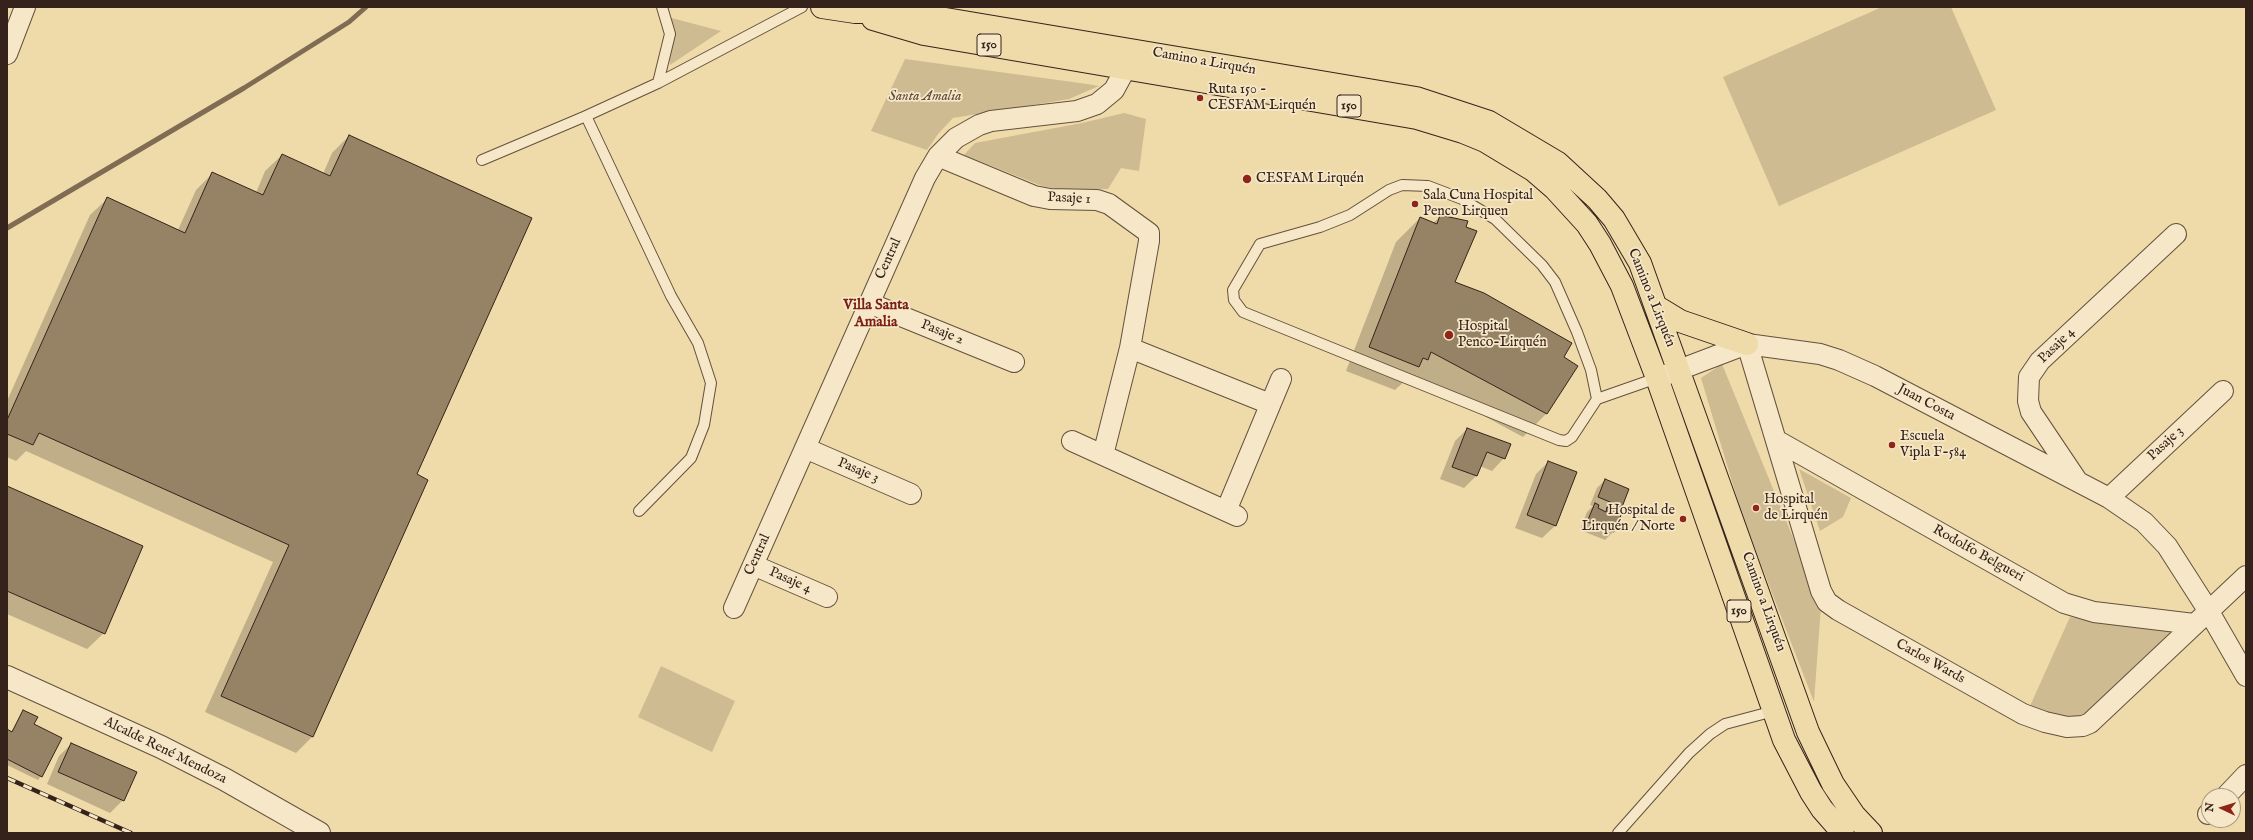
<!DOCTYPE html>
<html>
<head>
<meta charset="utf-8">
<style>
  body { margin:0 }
  #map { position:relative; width:2253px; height:840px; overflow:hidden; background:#efdaa9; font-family:"IM FELL English",serif }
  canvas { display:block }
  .frame { position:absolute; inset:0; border:8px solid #35231b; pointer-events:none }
  .north { position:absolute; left:2201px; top:788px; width:40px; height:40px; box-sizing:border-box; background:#f5e7c7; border:1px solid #a89982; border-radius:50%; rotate:274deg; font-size:11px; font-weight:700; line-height:16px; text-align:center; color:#35231b }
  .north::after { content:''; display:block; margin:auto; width:14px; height:18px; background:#8f2418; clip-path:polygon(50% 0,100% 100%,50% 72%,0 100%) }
</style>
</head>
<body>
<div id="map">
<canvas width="2253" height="840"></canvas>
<div class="frame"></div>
<div class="north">N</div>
</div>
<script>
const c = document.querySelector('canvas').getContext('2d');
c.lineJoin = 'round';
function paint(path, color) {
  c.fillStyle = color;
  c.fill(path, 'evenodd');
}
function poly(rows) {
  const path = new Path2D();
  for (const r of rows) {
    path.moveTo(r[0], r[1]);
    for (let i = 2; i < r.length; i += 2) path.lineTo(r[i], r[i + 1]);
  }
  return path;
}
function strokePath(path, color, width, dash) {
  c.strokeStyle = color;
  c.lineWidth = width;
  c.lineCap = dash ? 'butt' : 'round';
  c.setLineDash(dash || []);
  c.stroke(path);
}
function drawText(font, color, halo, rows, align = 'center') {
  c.font = font + ' "IM FELL English",serif';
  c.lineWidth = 3.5;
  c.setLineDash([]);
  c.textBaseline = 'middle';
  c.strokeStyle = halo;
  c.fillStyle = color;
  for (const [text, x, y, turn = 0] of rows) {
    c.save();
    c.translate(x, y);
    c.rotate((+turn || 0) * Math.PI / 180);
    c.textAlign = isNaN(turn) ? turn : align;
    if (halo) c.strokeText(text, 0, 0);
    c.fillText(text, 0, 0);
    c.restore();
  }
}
const green = poly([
  [1882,7,1951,7,1996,110,1779,206,1723,77],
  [664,16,721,31,670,65],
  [905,59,1087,84,1099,86,1069,99,953,118,938,134,927,150,871,131],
  [1124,113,1146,119,1139,171,1121,168,1108,189,1061,190,1042,186,964,155,975,143,1082,123],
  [1722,364,1821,606,1814,702,1742,515,1701,378],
  [1799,469,1851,498,1843,517,1820,531],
  [2070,617,2175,631,2089,718,2064,720,2030,706],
  [661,666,735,701,712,752,638,717]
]);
const shadow = poly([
  [349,136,416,475,427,480,312,737,296,753,205,712,273,562,26,451,16,461,7,457,7,401,90,215,107,199,178,230,196,190,213,173,256,193,265,171,282,155,323,174,332,153],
  [1441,216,1454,283,1562,358,1546,414,1523,437,1410,376,1395,390,1346,371,1396,242,1420,218,1433,223],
  [1467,429,1504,458,1492,471,1480,466,1476,476,1464,488,1440,479,1455,441],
  [1548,462,1576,473,1555,526,1542,538,1515,528,1536,474],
  [1605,480,1621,506,1616,512,1613,532,1605,540,1580,530,1587,512,1593,506,1590,505,1597,488],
  [7,488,104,633,87,649,7,614],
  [23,712,33,724,41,776,38,780,7,765,7,730,11,732],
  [71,744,123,800,110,813,47,784,59,756]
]);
const stream = poly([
  [7,228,244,88,349,22,366,7]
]);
const building = poly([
  [349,135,532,218,417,474,428,480,313,737,221,696,289,545,39,433,33,445,7,434,7,420,107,197,185,233,212,172,263,195,282,154,330,176,349,135],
  [1440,215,1468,221,1466,227,1477,231,1455,282,1484,293,1572,343,1564,357,1578,366,1547,414,1431,352,1428,360,1423,358,1419,367,1369,347,1420,217,1437,224,1440,215],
  [1467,428,1511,444,1505,459,1487,452,1477,476,1452,467,1467,428],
  [1548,461,1577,472,1556,526,1527,515,1548,461],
  [1605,479,1629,489,1622,507,1598,497,1605,479],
  [7,486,143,546,105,634,7,591,7,486],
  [1595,503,1599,505,1598,508,1606,512,1607,507,1622,513,1614,532,1587,522,1595,503],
  [23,710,38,717,34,724,62,738,42,777,7,759,7,729,12,732,23,710],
  [71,743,137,772,124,801,58,772,71,743]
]);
const service = poly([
  [658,83,670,34,662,7],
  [586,116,671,296,698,343,711,383,704,425,691,458,639,511],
  [482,160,586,116,658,83,802,7],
  [1597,399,1591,370,1577,332,1555,282,1542,265,1495,219,1462,199,1428,186,1402,185,1389,190,1350,215,1320,227,1260,244,1233,290,1234,300,1243,312,1559,440,1566,441,1572,437,1597,399,1657,378],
  [1618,833,1689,753,1710,734,1725,724,1774,711]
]);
const minor = poly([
  [7,54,25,7],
  [938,156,1034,196,1050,199,1097,200,1109,204,1149,233,1149,241,1130,348,1103,455],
  [869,303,1014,362],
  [1747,344,1821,591,1827,602,1838,610,2023,714,2045,722,2067,727,2083,726,2090,723,2246,576],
  [1130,348,1270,404],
  [1663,376,1747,344,1820,354,1839,360,1875,376,2109,498,2144,522,2167,546,2208,610,2246,676],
  [1776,440,2064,603,2094,612,2194,624],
  [1072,441,1237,516],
  [805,448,911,494],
  [2076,479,2031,412,2028,401,2029,377,2040,361,2176,234],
  [2109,498,2223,391],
  [1226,511,1281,379],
  [753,565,827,597],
  [734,608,925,178,938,156,956,138,979,125,991,121,1077,111,1097,104,1114,90,1126,68],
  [2226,796,2246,775],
  [2208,814,2209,813]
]);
const tertiary = poly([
  [7,677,161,747,224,779,319,833]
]);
const primary = poly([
  [822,7,855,12,889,12,928,16,1416,98,1489,122,1558,163,1597,199,1614,219,1640,263,1808,732,1833,784,1854,815,1871,833],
  [873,19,924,34,1417,118,1463,132,1485,141,1533,170,1555,189,1587,224,1600,244,1622,286,1657,378,1784,740,1811,792,1822,809,1843,833],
  [1657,307,1680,321,1747,344]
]);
const rail = poly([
  [7,778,131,833]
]);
const markers = [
  [1200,98,4,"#8f2418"],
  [1247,179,5,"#8f2418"],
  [1415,204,4,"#8f2418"],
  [1449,335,5,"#8f2418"],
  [1892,445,4,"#8f2418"],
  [1756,508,4,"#8f2418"],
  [1683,519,4,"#8f2418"]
];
const shields = [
  [989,45,24],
  [1349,106,24],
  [1739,611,24]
];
const shieldNames = [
  ["150",989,45],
  ["150",1349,106],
  ["150",1739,611]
];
const streetNames = [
  ["Camino a Lirquén",1204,62,10],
  ["Pasaje 1",1069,199,3],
  ["Central",889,259,-66],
  ["Camino a Lirquén",1651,298,68],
  ["Pasaje 2",942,333,22],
  ["Pasaje 4",2057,346,-44],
  ["Juan Costa",1926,403,28],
  ["Pasaje 3",2166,444,-43],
  ["Pasaje 3",858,471,23],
  ["Rodolfo Belgueri",1978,554,29],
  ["Central",758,555,-66],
  ["Pasaje 4",790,581,24],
  ["Camino a Lirquén",1763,602,70],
  ["Carlos Wards",1930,662,29],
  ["Alcalde René Mendoza",165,751,26]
];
const poiNames = [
  ["Ruta 150 -",1208,90],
  ["CESFAM Lirquén",1208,106],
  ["CESFAM Lirquén",1256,179],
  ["Sala Cuna Hospital",1423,196],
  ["Penco Lirquen",1423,212],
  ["Hospital",1458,327],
  ["Penco-Lirquén",1458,343],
  ["Escuela",1900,437],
  ["Vipla F-584",1900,453],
  ["Hospital",1764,500],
  ["de Lirquén",1764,516],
  ["Hospital de",1675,511,"right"],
  ["Lirquén / Norte",1675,527,"right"]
];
const parkNames = [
  ["Santa Amalia",925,97]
];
const neighbourhoodNames = [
  ["Villa Santa",876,306],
  ["Amalia",876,323]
];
paint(green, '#cfbb91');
paint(shadow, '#0003');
strokePath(stream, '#7f6c53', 5);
paint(building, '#968265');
strokePath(building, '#35231b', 1);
strokePath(service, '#64513e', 12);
strokePath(minor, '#64513e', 22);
strokePath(tertiary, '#64513e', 24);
strokePath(primary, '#35231b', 24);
strokePath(service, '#f5e7c7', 10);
strokePath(minor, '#f5e7c7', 20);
strokePath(tertiary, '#f5e7c7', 22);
strokePath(primary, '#efdaa9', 22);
strokePath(rail, '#35231b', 4.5);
strokePath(rail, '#f5e7c7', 3, [9]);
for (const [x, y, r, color] of markers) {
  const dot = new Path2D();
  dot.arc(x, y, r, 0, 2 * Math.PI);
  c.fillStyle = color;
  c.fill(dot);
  strokePath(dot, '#f5e7c7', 1.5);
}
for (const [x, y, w] of shields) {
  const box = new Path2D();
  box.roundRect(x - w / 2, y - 11, w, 22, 3);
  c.fillStyle = '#f5e7c7';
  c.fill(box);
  strokePath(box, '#35231b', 1);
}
drawText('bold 13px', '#35231b', null, shieldNames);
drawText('14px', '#35231b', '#f5e7c7', streetNames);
drawText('14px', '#35231b', '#f5e7c7', poiNames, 'left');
drawText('italic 14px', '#5c4938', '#f5e7c7', parkNames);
drawText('bold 15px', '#7a1f14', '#f5e7c7', neighbourhoodNames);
</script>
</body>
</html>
